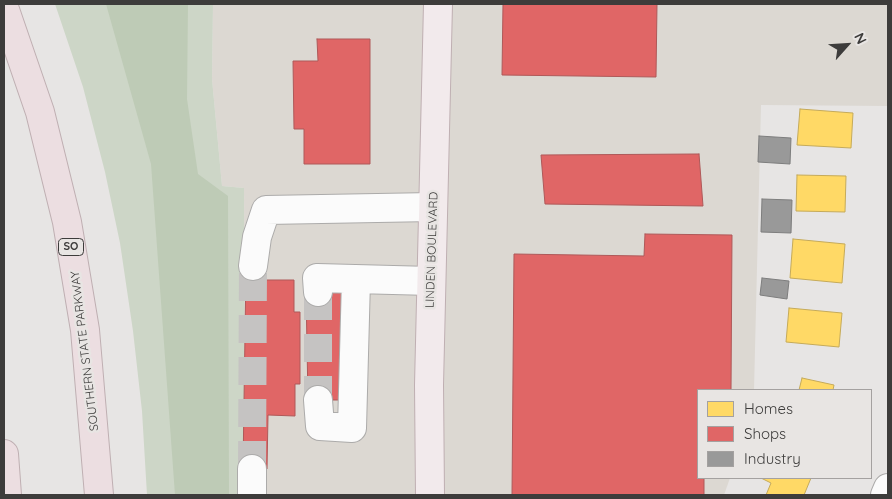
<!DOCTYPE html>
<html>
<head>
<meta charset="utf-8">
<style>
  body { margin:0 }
  #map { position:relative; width:892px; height:499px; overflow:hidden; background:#e7e5e4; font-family:Quicksand,sans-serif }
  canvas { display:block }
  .frame { position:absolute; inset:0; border:5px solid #3d3c3b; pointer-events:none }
  .legend { position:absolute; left:697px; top:389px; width:175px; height:90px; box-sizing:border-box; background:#e8e5e3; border:1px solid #a4a1a0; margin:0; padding:6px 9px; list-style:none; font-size:15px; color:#3d3c3b }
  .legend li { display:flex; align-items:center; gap:10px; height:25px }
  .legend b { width:25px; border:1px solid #a4a1a0 }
  .north { position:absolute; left:822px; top:20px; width:50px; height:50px; -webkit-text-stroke:4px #e8e5e3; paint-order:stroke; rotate:64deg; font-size:14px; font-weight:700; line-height:20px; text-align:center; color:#3d3c3b }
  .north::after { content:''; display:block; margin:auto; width:18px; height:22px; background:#3d3c3b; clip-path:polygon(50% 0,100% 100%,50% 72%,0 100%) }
</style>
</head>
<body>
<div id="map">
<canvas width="892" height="499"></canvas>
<div class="frame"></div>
<ul class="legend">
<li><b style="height:14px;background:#ffd966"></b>Homes</li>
<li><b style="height:14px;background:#e06666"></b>Shops</li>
<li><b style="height:14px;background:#999"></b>Industry</li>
</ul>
<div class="north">N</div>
</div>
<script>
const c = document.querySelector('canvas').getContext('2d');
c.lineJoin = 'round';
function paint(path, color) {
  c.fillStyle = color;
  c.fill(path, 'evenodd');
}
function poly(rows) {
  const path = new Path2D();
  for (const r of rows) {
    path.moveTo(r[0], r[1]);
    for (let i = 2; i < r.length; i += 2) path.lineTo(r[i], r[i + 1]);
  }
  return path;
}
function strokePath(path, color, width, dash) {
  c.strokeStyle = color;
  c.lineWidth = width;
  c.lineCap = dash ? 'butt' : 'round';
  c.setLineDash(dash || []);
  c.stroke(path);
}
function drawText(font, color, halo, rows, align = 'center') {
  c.font = font + ' Quicksand,sans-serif';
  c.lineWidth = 5;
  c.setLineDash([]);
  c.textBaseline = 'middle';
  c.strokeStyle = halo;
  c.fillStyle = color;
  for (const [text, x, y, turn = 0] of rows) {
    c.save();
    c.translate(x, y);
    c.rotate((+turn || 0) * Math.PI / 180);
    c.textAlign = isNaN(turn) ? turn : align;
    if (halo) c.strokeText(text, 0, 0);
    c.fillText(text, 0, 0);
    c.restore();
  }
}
const built = poly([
  [213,4,888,4,888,106,761,105,754,390,698,390,698,478,730,478,724,495,245,495,244,188,222,186,212,79]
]);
const green = poly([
  [55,4,213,4,212,79,222,186,244,188,245,495,147,495,142,411,133,331,120,243,105,172,83,87]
]);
const forest = poly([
  [106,4,188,4,187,99,198,174,228,196,229,495,175,495,151,164]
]);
const homes = poly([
  [800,109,853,113,851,148,797,145,800,109],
  [797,175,846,176,845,212,796,211,797,175],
  [793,239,845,244,842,283,790,278,793,239],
  [789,308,842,313,839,347,786,342,789,308],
  [802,378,834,385,833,390,799,390,802,378],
  [761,478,811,478,804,495,766,495,771,483,761,478]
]);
const shops = poly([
  [503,4,657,4,656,77,502,75,503,4],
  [317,39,370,39,370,164,304,164,304,129,294,129,293,61,318,61,317,39],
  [699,154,703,206,545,204,541,155,699,154],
  [645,234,732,235,731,390,698,390,698,478,704,478,704,495,512,495,514,254,644,256,645,234],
  [246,266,265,266,265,280,294,280,294,312,300,312,300,384,295,384,295,416,268,415,267,469,243,469,246,266],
  [306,291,347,291,349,400,308,400,306,291]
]);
const industry = poly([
  [759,136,791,138,790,164,758,162,759,136],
  [762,199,792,200,791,233,761,232,762,199],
  [762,278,789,281,787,299,760,295,762,278]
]);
const minorTunnel = poly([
  [318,292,318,400],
  [252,469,253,266]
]);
const minor = poly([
  [253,266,257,237,266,210,433,207],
  [318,292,317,278,431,281],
  [318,400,320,426,352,428,356,280],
  [252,469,252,495],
  [885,495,888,488]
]);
const major = poly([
  [430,495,429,385,438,4]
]);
const highway = poly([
  [4,7,40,112,67,222,85,330,99,495],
  [4,454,7,495]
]);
const shields = [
  [71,247,25]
];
const shieldNames = [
  ["SO",71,247]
];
const streetNames = [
  ["LINDEN BOULEVARD",432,250,-88],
  ["SOUTHERN STATE PARKWAY",85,351,-97]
];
paint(built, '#dcd8d2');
paint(green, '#cdd6c7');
paint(forest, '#becbb6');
paint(homes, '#ffd966');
strokePath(homes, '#c5aa59', 1);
paint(shops, '#e06666');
strokePath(shops, '#af5959', 1);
paint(industry, '#999');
strokePath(industry, '#7d7d7d', 1);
strokePath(minorTunnel, '#c5c3c2', 28, [28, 14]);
strokePath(minor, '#acabaa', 30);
strokePath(major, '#bfafb2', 30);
strokePath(highway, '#bfafb2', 30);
strokePath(minor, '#fbfbfb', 28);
strokePath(major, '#f2eaec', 28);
strokePath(highway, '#ecdee1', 28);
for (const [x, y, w] of shields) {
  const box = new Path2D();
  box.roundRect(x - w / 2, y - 8.5, w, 17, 4);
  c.fillStyle = '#e8e5e3';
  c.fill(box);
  strokePath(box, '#3d3c3b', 1);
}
drawText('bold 11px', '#3d3c3b', null, shieldNames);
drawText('12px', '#3d3c3b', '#e8e5e3', streetNames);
</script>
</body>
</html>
